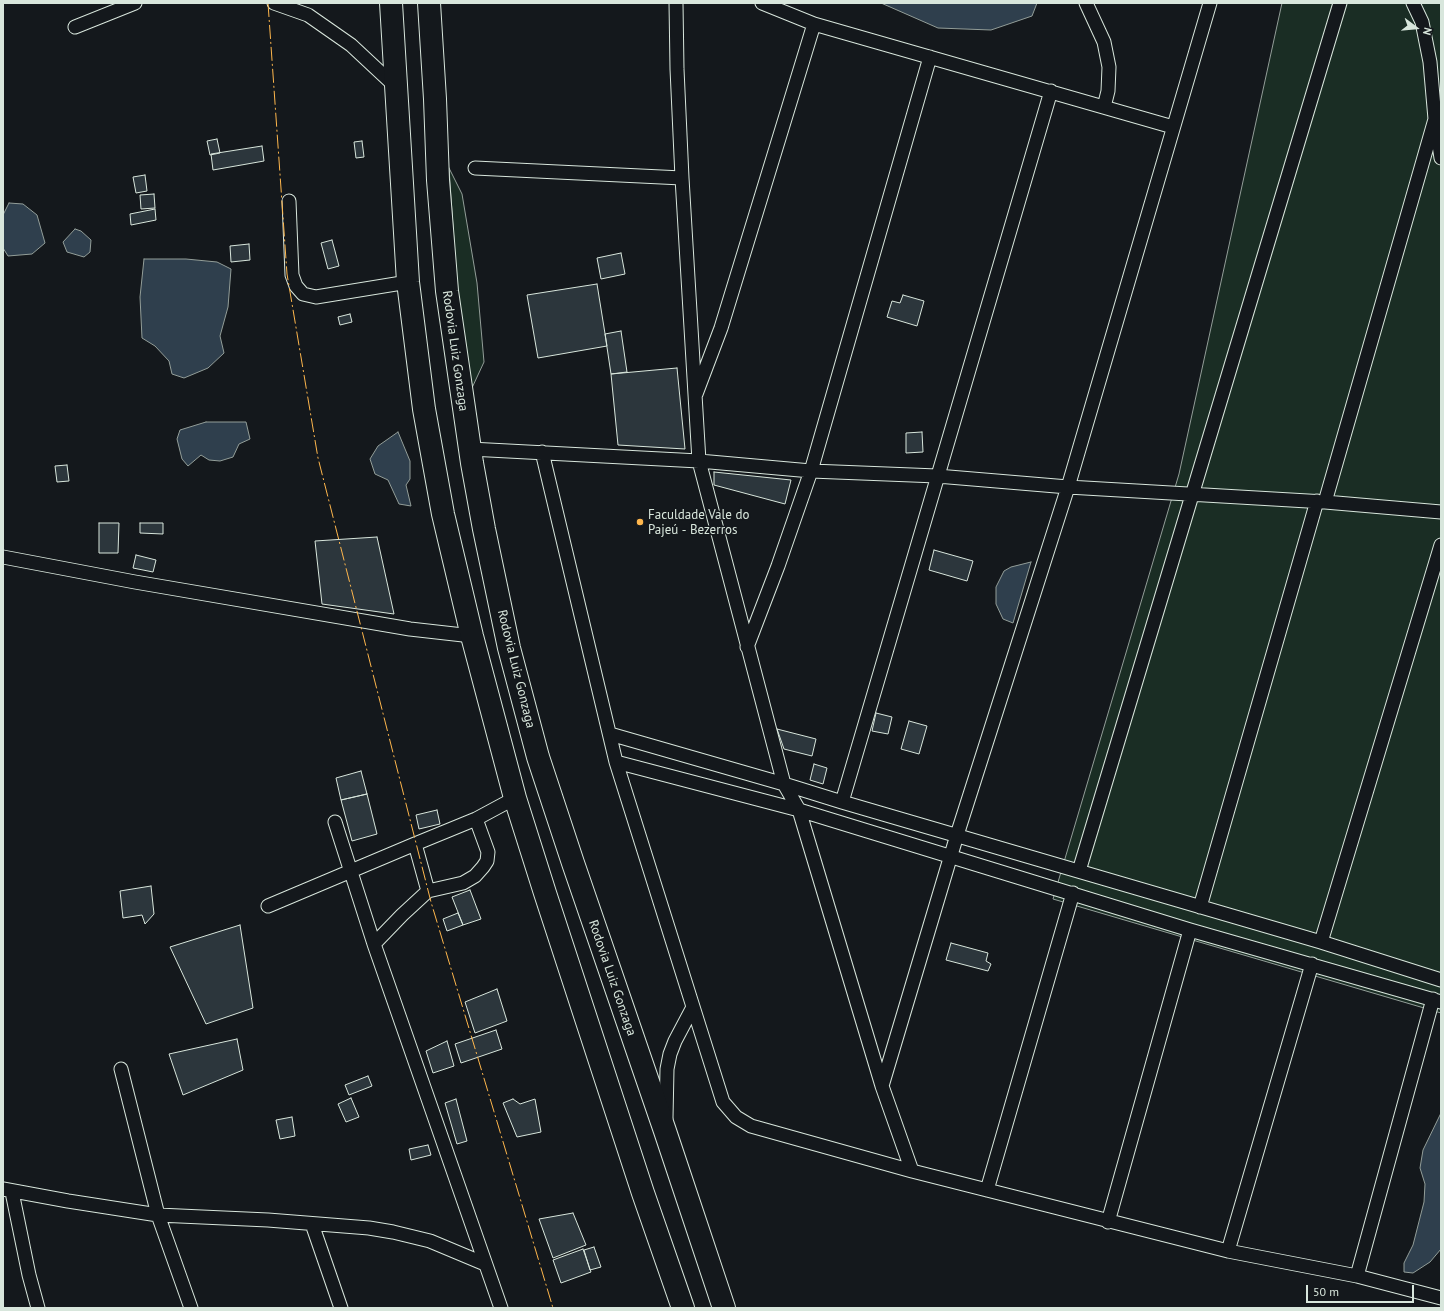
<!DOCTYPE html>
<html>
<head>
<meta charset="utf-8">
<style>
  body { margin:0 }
  #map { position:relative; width:1444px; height:1311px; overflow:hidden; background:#14181c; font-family:"PT Sans",sans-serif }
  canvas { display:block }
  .frame { position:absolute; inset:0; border:4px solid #d8e6dc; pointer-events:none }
  .north { position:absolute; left:1396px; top:8px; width:40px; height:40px; -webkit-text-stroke:3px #14181c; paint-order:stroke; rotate:106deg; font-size:11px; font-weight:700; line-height:16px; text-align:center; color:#d8e6dc }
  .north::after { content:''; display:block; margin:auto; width:14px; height:18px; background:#d8e6dc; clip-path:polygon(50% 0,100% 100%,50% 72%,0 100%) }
  .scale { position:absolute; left:1306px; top:1285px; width:108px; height:18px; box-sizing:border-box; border:2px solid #d8e6dc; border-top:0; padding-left:5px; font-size:12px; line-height:14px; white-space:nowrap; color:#d8e6dc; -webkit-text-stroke:3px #14181c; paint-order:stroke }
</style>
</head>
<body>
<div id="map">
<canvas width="1444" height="1311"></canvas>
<div class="frame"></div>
<div class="north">N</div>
<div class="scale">50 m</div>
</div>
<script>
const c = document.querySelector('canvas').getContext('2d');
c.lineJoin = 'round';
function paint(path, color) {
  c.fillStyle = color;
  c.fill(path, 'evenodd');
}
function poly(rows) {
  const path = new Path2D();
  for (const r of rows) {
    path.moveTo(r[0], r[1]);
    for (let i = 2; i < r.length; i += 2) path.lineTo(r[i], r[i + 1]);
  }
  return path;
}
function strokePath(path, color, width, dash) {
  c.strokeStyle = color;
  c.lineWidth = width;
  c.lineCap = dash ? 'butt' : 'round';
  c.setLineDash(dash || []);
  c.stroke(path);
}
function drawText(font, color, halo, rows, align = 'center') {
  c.font = font + ' "PT Sans",sans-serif';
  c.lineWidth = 3;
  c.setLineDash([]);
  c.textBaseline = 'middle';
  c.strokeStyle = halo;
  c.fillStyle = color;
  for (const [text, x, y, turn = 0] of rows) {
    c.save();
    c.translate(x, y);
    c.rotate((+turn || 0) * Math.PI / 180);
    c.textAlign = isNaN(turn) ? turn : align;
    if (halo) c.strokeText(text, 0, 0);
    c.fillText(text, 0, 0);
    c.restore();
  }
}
const green = poly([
  [1282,3,1441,3,1441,1013,1053,899,1179,474,1282,3],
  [449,168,462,194,477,283,484,362,465,403,449,168]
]);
const water = poly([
  [881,3,1037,3,1032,16,991,30,938,28,881,3],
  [9,203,23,204,37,215,45,243,32,254,8,256,3,248,3,215,9,203],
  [75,229,81,231,91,240,90,252,84,257,67,252,63,242,75,229],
  [144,259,186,259,217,262,231,269,228,307,220,336,224,353,208,368,184,378,172,374,169,361,155,346,142,338,140,297,144,259],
  [206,422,246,422,250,439,239,444,233,457,220,461,209,460,201,455,188,466,182,459,177,439,180,430,206,422],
  [398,432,410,461,410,479,406,485,411,506,399,504,388,480,375,474,370,459,378,446,398,432],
  [1031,562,1013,623,1003,619,996,604,996,587,1004,571,1011,567,1031,562],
  [1441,1113,1441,1249,1430,1262,1413,1273,1404,1272,1404,1263,1413,1245,1424,1202,1425,1184,1420,1168,1423,1150,1441,1113]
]);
const building = poly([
  [217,139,220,153,210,155,207,141,217,139],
  [362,141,364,157,356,158,354,142,362,141],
  [262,146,264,161,213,170,211,154,262,146],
  [145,175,147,191,136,193,133,177,145,175],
  [154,194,155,208,141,209,140,195,154,194],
  [155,209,156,220,131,225,130,214,155,209],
  [332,240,339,266,328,269,321,243,332,240],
  [249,244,250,260,231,262,230,246,249,244],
  [621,253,625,274,601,279,597,258,621,253],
  [597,284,607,346,538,358,527,295,597,284],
  [903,295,924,301,917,326,887,317,892,301,900,303,903,295],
  [350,314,352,322,340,325,338,317,350,314],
  [621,331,627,372,611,374,605,334,621,331],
  [677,368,685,449,618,445,611,374,677,368],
  [922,432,923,452,906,453,906,433,922,432],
  [67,465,69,481,57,482,55,466,67,465],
  [714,472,791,480,785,504,714,485,714,472],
  [99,523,119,523,118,553,99,553,99,523],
  [140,523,163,523,163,534,140,533,140,523],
  [377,537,394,614,322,604,315,541,377,537],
  [934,550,973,561,967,581,929,570,934,550],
  [136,555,156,560,153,572,133,568,136,555],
  [876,713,892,717,888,734,872,731,876,713],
  [909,721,927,726,919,754,901,749,909,721],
  [777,729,816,739,812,756,784,749,777,729],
  [814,764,827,768,823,784,810,780,814,764],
  [361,771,367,794,341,800,336,778,361,771],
  [367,794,377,834,352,841,341,800,367,794],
  [437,810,440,824,419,829,416,815,437,810],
  [151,886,154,914,145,924,142,915,123,918,120,891,151,886],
  [470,890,481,919,463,925,452,897,470,890],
  [458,913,463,925,447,931,443,919,458,913],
  [240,925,253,1008,206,1024,170,947,240,925],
  [951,943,988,953,986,961,991,964,988,971,946,960,951,943],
  [497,989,507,1021,475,1033,465,1002,497,989],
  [496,1030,502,1049,461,1063,455,1044,496,1030],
  [237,1039,243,1070,183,1095,169,1054,237,1039],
  [447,1041,454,1066,433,1073,426,1051,447,1041],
  [368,1076,372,1086,349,1095,345,1085,368,1076],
  [351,1098,359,1117,346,1122,338,1104,351,1098],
  [456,1099,467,1141,457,1144,445,1103,456,1099],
  [513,1099,520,1104,535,1099,541,1132,517,1137,503,1103,513,1099],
  [292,1117,295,1136,280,1139,276,1120,292,1117],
  [428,1145,431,1155,411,1160,409,1149,428,1145],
  [573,1213,586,1245,553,1258,539,1219,573,1213],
  [594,1247,601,1267,590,1270,584,1250,594,1247],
  [583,1249,591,1272,561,1283,553,1260,583,1249]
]);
const minor = poly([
  [274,3,308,15,351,45,396,87],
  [676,3,677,69,682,178,699,461,784,784,799,810,882,1086,912,1171],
  [762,3,814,24,1173,127],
  [1086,3,1104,42,1109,67,1108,91,1104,107],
  [1413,3,1422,22,1430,62,1435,119,1441,158],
  [75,27,135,3],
  [475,168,682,178],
  [289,201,292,275,296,286,303,294,316,297,408,282],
  [696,394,721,328,814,24],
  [470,449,699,461,811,471,937,476,1068,487,1325,502,1441,512],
  [542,452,616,762,723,1102,736,1117,751,1126,912,1171,1228,1251,1357,1276,1441,1298],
  [1325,502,1435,119],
  [3,557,135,582,410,629,472,636],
  [747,647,778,566,811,471,930,57],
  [610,734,784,784,842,802,1321,942,1441,980],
  [616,762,799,810,1190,930,1441,1002],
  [842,802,1051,91],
  [335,822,374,944],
  [1079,871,1340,3],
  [428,891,463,883,475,876,483,867,487,861,488,852,476,819],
  [268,906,415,844],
  [1200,907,1317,501],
  [1321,942,1441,545],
  [121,1069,158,1215,191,1308],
  [882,1086,957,835,1068,487,1210,3],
  [666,1118,667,1069,670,1054,675,1041,693,1007],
  [3,1189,68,1201,158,1215,268,1220,369,1228,393,1232,430,1241,485,1264],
  [987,1190,1073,893],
  [12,1192,29,1275,38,1308],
  [1108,1222,1190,930],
  [312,1224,341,1308],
  [1228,1251,1312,964],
  [1357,1276,1433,999],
  [501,1308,374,944,402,915,428,891,415,844,476,819,515,798]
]);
const trunk = poly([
  [391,3,408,282,424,409,443,514,472,636,515,798,545,893,643,1193,683,1308],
  [429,3,435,99,438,180,447,291,472,463,484,529,509,648,538,757,573,863,665,1131,724,1308]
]);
const power = poly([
  [268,3,287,274,318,458,431,902,553,1308]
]);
const markers = [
  [640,522,4,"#ffb74d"]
];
const streetNames = [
  ["Rodovia Luiz Gonzaga",455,351,82],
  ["Rodovia Luiz Gonzaga",516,669,76],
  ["Rodovia Luiz Gonzaga",612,978,71]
];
const poiNames = [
  ["Faculdade Vale do",648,515],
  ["Pajeú - Bezerros",648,530]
];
paint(green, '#1a2d24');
strokePath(green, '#939e99', 1);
paint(water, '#2f3f4d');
strokePath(water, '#939e99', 1);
paint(building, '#2c363c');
strokePath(building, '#d8e6dc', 1);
strokePath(minor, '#d8e6dc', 15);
strokePath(trunk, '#d8e6dc', 24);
strokePath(minor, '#14181c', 13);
strokePath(trunk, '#14181c', 22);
strokePath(power, '#ffb74d', 1, [14, 3, 2, 3]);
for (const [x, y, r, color] of markers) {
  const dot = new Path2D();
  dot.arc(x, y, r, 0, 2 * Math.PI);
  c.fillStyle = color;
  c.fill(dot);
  strokePath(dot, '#14181c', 1.5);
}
drawText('13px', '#d8e6dc', '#14181c', streetNames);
drawText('13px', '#d8e6dc', '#14181c', poiNames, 'left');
</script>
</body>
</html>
